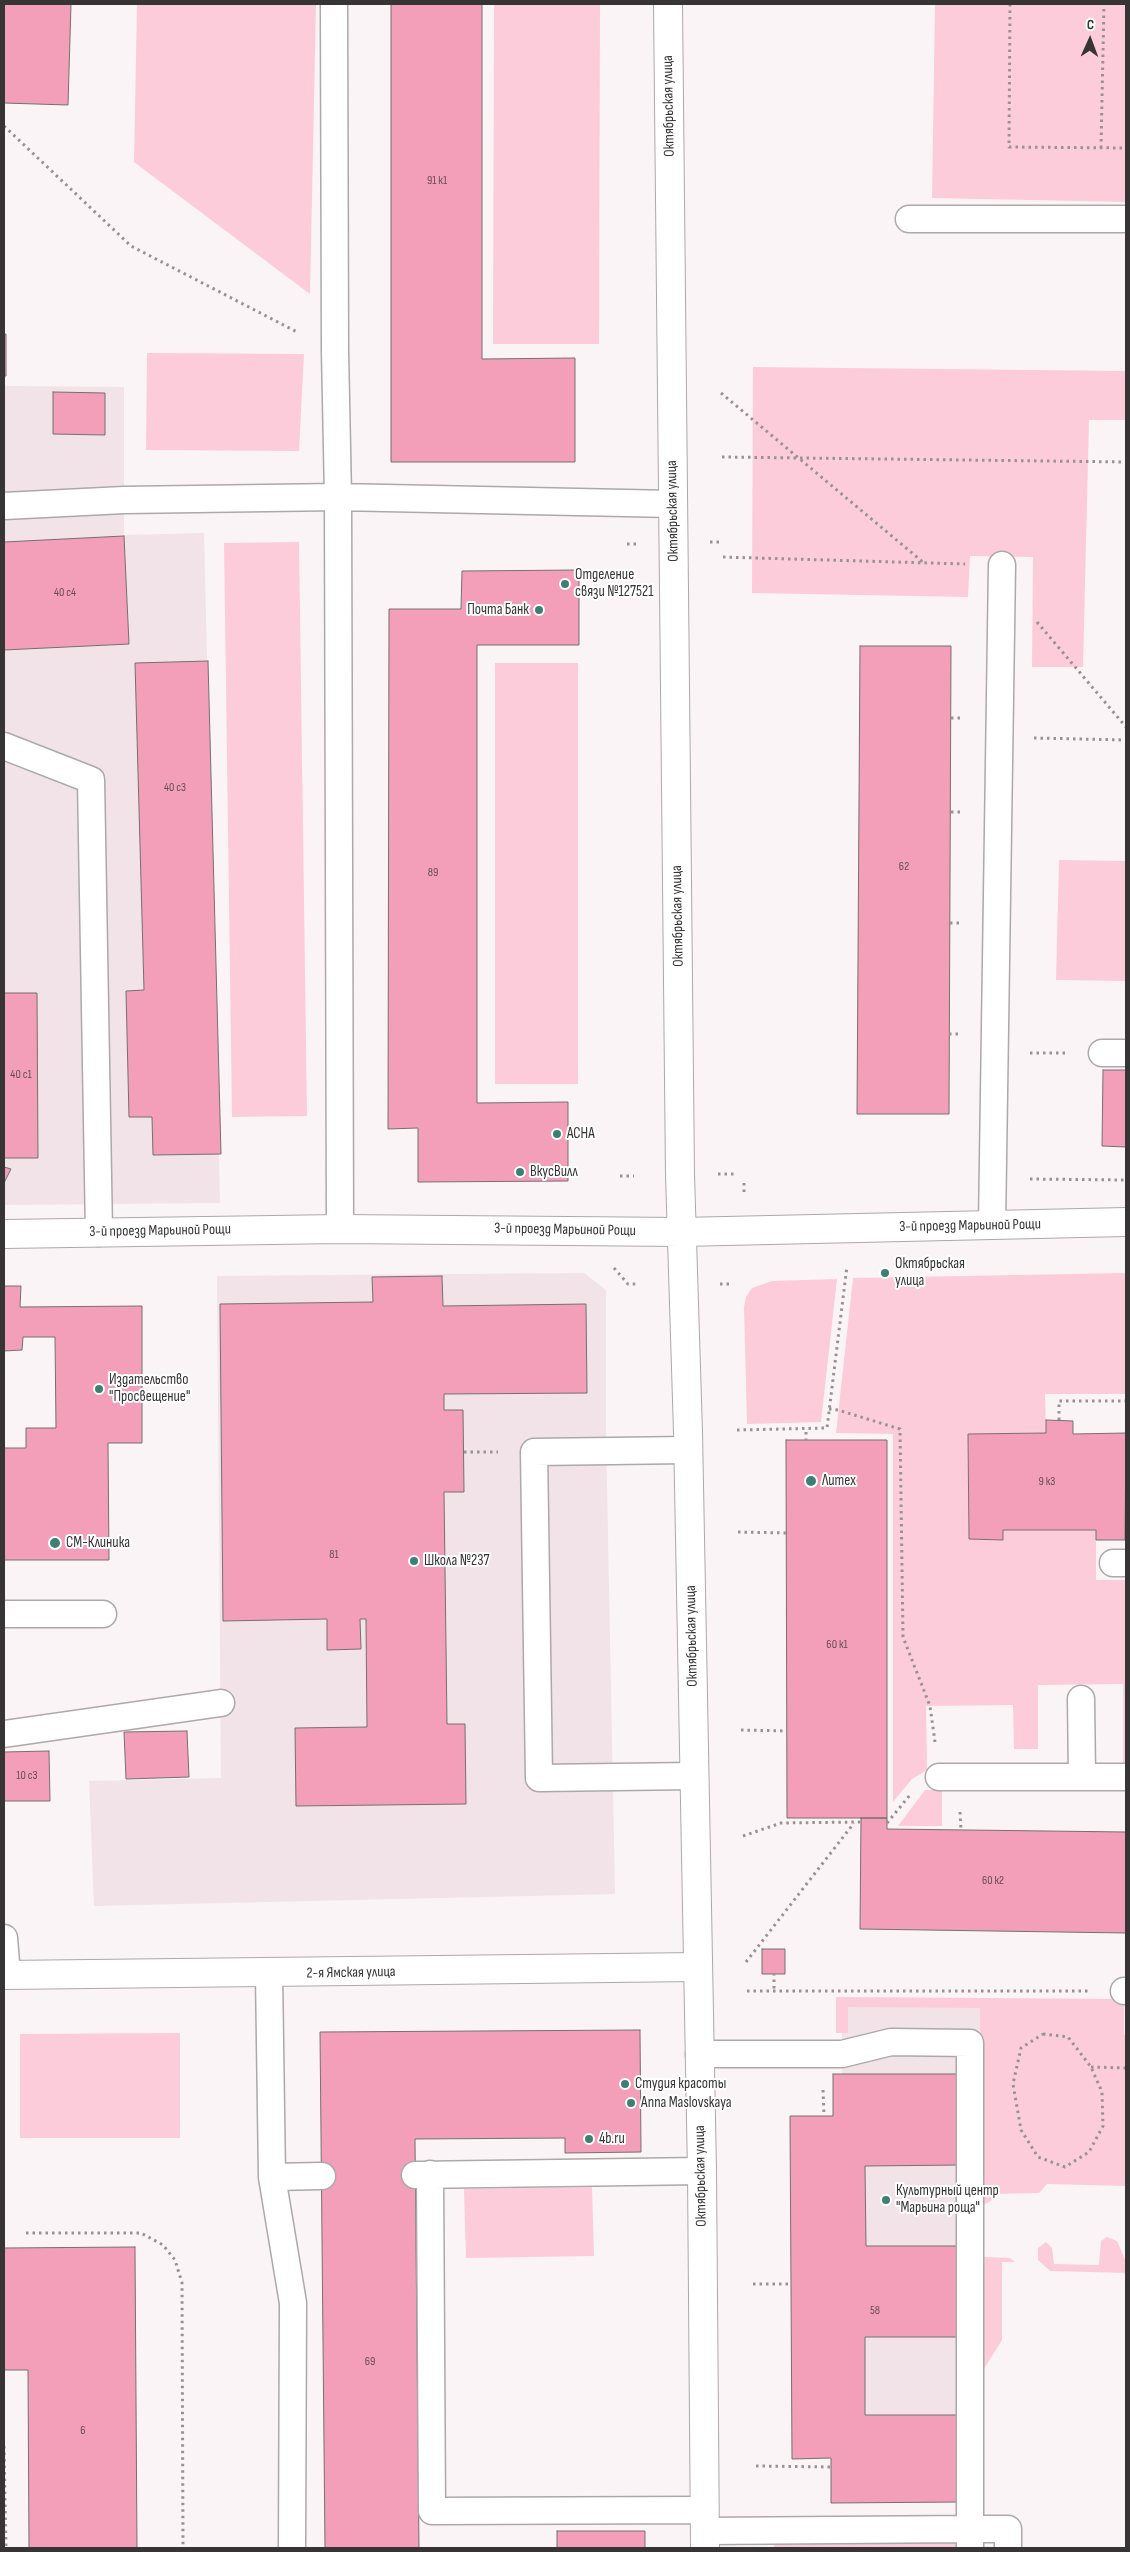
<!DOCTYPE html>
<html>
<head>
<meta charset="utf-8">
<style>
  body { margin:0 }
  #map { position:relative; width:1130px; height:2552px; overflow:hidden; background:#faf4f6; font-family:"Sofia Sans Condensed",sans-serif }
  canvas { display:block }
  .frame { position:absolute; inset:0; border:5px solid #363435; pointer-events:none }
  .north { position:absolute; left:1065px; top:15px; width:50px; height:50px; -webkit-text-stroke:4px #fff; paint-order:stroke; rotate:2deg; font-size:14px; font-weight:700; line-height:20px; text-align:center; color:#363435 }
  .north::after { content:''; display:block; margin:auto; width:18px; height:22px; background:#363435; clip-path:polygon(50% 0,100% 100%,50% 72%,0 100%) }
</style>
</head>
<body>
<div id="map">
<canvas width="1130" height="2552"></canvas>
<div class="frame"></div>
<div class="north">С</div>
</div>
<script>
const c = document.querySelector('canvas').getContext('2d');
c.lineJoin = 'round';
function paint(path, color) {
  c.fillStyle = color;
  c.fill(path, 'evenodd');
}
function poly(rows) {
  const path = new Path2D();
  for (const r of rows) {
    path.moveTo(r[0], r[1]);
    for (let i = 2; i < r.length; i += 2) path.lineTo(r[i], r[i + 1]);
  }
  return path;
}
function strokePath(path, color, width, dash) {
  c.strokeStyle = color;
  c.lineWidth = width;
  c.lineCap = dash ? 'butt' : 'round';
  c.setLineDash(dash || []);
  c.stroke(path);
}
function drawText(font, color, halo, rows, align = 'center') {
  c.font = font + ' "Sofia Sans Condensed",sans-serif';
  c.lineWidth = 4;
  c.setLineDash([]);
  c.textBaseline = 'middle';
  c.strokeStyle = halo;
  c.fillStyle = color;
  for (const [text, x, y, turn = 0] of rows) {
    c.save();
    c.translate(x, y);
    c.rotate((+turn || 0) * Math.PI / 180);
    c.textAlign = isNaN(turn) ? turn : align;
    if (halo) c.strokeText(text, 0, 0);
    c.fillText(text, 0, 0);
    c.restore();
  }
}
const built = poly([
  [4,386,124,387,124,535,204,533,220,1203,4,1205],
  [584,1273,606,1290,606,1434,615,1894,94,1906,89,1781,221,1778,217,1276],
  [842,2001,980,2002,982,2372,960,2502,831,2503,831,2458,792,2459,790,2116,833,2116,833,2074,842,2074]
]);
const green = poly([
  [137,4,316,4,310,294,134,162],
  [494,4,600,4,599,344,493,344],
  [935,4,1126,4,1126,202,932,198],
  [147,353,304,354,299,451,146,450],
  [753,367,1126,371,1126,420,1089,420,1083,667,1032,667,1033,557,970,556,968,597,752,593],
  [299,542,307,1116,232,1117,224,543],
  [495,663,578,663,578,1084,495,1084],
  [1059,860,1126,861,1126,981,1056,980],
  [1126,1273,1126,1394,1045,1394,1046,1433,968,1434,969,1539,1002,1540,1003,1530,1096,1530,1096,1580,1126,1580,1126,1764,1123,1764,1123,1684,1038,1685,1038,1749,1014,1749,1013,1705,926,1706,927,1770,912,1779,893,1802,893,1434,836,1433,853,1278],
  [837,1279,821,1422,747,1424,744,1307,746,1297,752,1288,772,1281],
  [925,1790,942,1790,942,1826,898,1826],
  [836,1997,1124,1999,1124,2035,1126,2035,1126,2186,1047,2184,1039,2193,995,2194,991,2201,983,2205,984,2257,1010,2258,1015,2262,1002,2262,1002,2340,982,2372,980,2008,848,2007,848,2033,836,2033],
  [180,2033,180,2138,20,2138,20,2034],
  [592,2187,594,2256,466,2258,464,2189],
  [1107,2237,1117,2241,1126,2262,1126,2273,1050,2271,1038,2260,1038,2248,1046,2242,1052,2248,1054,2264,1099,2265,1101,2241],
  [774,2543,958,2543,958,2548,774,2548]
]);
const building = poly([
  [4,4,71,4,68,105,4,103,4,4],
  [391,4,482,4,482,359,575,358,575,462,391,462,391,4],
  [4,334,6,334,6,376,4,376,4,334],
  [53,392,105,393,105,435,53,434,53,392],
  [124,536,129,644,4,650,4,542,124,536],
  [579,570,579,645,477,645,477,1103,568,1102,568,1181,418,1182,418,1128,388,1129,389,609,461,609,462,571,579,570],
  [860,646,951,646,949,1114,857,1114,860,646],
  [208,661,221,1154,153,1155,152,1117,129,1117,126,991,144,990,135,663,208,661],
  [4,993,37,993,38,1158,4,1158,4,993],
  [1103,1070,1126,1070,1126,1147,1102,1146,1103,1070],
  [4,1167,11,1169,4,1183,4,1167],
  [442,1276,443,1306,586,1304,587,1393,444,1394,444,1410,463,1410,464,1492,444,1492,447,1724,465,1724,466,1804,296,1806,295,1728,367,1727,366,1619,360,1619,361,1649,327,1650,327,1619,223,1621,220,1304,373,1302,372,1277,442,1276],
  [4,1286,21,1286,20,1307,142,1306,142,1443,108,1443,109,1560,4,1560,4,1448,26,1448,26,1428,56,1428,55,1337,23,1337,22,1350,4,1351,4,1286],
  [1046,1420,1073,1421,1073,1434,1126,1433,1125,1540,1096,1540,1096,1530,1003,1530,1003,1540,969,1539,968,1434,1046,1433,1046,1420],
  [786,1440,887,1440,887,1818,787,1818,786,1440],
  [187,1731,189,1777,126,1779,124,1732,187,1731],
  [49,1751,50,1801,4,1801,4,1752,49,1751],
  [861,1818,887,1818,887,1829,1126,1832,1126,1933,860,1929,861,1818],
  [762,1949,785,1949,785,1974,762,1974,762,1949],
  [640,2030,641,2152,565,2153,565,2138,415,2139,419,2548,325,2548,320,2032,640,2030],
  [833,2074,960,2074,960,2165,865,2166,866,2246,959,2246,958,2337,865,2337,865,2415,960,2415,960,2502,831,2503,831,2458,792,2459,790,2116,833,2116,833,2074],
  [135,2247,137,2548,29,2548,28,2370,4,2370,4,2248,135,2247],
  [557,2531,645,2531,645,2548,557,2548,557,2531]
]);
const path = poly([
  [1010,4,1009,147,1126,148],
  [4,126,131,246,299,333],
  [1101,148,1104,4],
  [721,393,924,563],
  [722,457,1126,462],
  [710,542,723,542],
  [627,544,636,544],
  [723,557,965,564],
  [1037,622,1126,727],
  [951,718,964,718],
  [1034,738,1126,740],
  [951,812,962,812],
  [950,923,961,923],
  [949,1034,959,1034],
  [1030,1053,1066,1053],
  [718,1174,735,1174],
  [620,1176,634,1176],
  [1030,1179,1126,1180],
  [744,1183,744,1195],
  [614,1268,628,1284,639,1284],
  [720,1284,732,1284],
  [829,1409,838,1410,900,1429,903,1637,930,1706,935,1742],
  [1059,1420,1059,1401,1126,1401],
  [737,1430,827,1428,847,1266],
  [806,1441,806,1429],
  [464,1452,498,1452],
  [738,1532,786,1533],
  [741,1730,787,1731],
  [960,1812,961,1830],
  [887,1823,910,1795],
  [743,1836,781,1823,861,1822],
  [746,1962,854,1823],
  [774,1973,774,1991],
  [747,1991,1088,1991],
  [1043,2034,1068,2037,1091,2067,1102,2092,1103,2126,1089,2152,1065,2167,1038,2157,1021,2130,1013,2084,1021,2048,1043,2034],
  [1091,2067,1126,2068],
  [823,2090,824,2115],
  [26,2233,141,2233,163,2245,175,2260,182,2283,183,2548],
  [753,2284,792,2284],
  [4,2446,6,2548],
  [756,2466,831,2467]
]);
const lane = poly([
  [909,219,1126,219],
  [4,506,124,500,338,497,335,351,334,4],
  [4,746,91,780,99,1233],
  [1102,1053,1126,1053],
  [992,1225,1002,565],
  [340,1229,338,497,673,504],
  [688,1450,534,1452,539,1778,694,1776],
  [1113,1563,1126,1563],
  [4,1614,103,1614],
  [1081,1699,1082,1776],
  [4,1734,221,1703],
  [939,1777,1126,1777],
  [4,1938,7,1975],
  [269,1974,272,2177,322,2176],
  [1124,1991,1126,1991],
  [699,2054,842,2054,891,2042,970,2043,970,2529,1008,2529,1008,2548],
  [430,2174,432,2511,704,2510],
  [415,2175,702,2171],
  [272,2177,293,2303,292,2548],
  [705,2531,970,2529,970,2548]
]);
const street = poly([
  [4,1975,698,1967]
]);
const secondary = poly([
  [668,4,680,1175,688,1432,702,2171,705,2548],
  [4,1234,340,1229,681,1232,1126,1222]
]);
const markers = [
  [565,584,5,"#3d8073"],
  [539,610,5,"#3d8073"],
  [557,1134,5,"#3d8073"],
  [520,1172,5,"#3d8073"],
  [885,1273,5,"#3d8073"],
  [99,1389,5,"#3d8073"],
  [811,1481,6,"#3d8073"],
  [55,1543,6,"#3d8073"],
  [414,1561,5,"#3d8073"],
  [625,2084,5,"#3d8073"],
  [631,2103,5,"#3d8073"],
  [589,2139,5,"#3d8073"],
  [886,2200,5,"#3d8073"]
];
const numberNames = [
  ["91 к1",437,181],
  ["40 с4",65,593],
  ["40 с3",175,788],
  ["62",904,867],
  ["89",433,873],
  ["40 с1",21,1075],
  ["9 к3",1047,1482],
  ["81",334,1555],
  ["60 к1",837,1645],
  ["10 с3",27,1776],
  ["60 к2",993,1881],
  ["58",875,2311],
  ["69",370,2362],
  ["6",83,2431]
];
const streetNames = [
  ["Октябрьская улица",669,106,-91],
  ["Октябрьская улица",673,511,-91],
  ["Октябрьская улица",678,916,-91],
  ["3-й проезд Марьиной Рощи",970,1226,-1],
  ["3-й проезд Марьиной Рощи",565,1230,1],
  ["3-й проезд Марьиной Рощи",160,1231,-1],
  ["Октябрьская улица",692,1636,-91],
  ["2-я Ямская улица",351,1973,-1],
  ["Октябрьская улица",701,2176,-91]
];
const poiNames = [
  ["Отделение",575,575],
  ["связи №127521",575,592],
  ["Почта Банк",529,610,"right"],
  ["АСНА",567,1134],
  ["ВкусВилл",530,1172],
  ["Октябрьская",895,1264],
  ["улица",895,1281],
  ["Издательство",109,1380],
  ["\"Просвещение\"",109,1397],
  ["Литех",822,1481],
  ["СМ-Клиника",66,1543],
  ["Школа №237",424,1561],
  ["Студия красоты",635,2084],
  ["Anna Maslovskaya",641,2103],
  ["4b.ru",599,2139],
  ["Культурный центр",896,2191],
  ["\"Марьина роща\"",896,2208]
];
paint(built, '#f1e3e7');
paint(green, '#fdccda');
paint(building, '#f39fb9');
strokePath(building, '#757071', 1);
strokePath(lane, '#ada8a9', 29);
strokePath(street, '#ada8a9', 30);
strokePath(secondary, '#ada8a9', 30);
strokePath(path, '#979395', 3, [2.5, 4]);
strokePath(lane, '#fff', 26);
strokePath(street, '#fff', 28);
strokePath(secondary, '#fff', 28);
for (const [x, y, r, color] of markers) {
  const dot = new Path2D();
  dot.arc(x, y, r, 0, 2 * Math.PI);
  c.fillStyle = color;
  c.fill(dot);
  strokePath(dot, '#fff', 2);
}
drawText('12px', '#654f56', null, numberNames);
drawText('15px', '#363435', '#fff', streetNames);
drawText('15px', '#363435', '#fff', poiNames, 'left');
</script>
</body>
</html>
